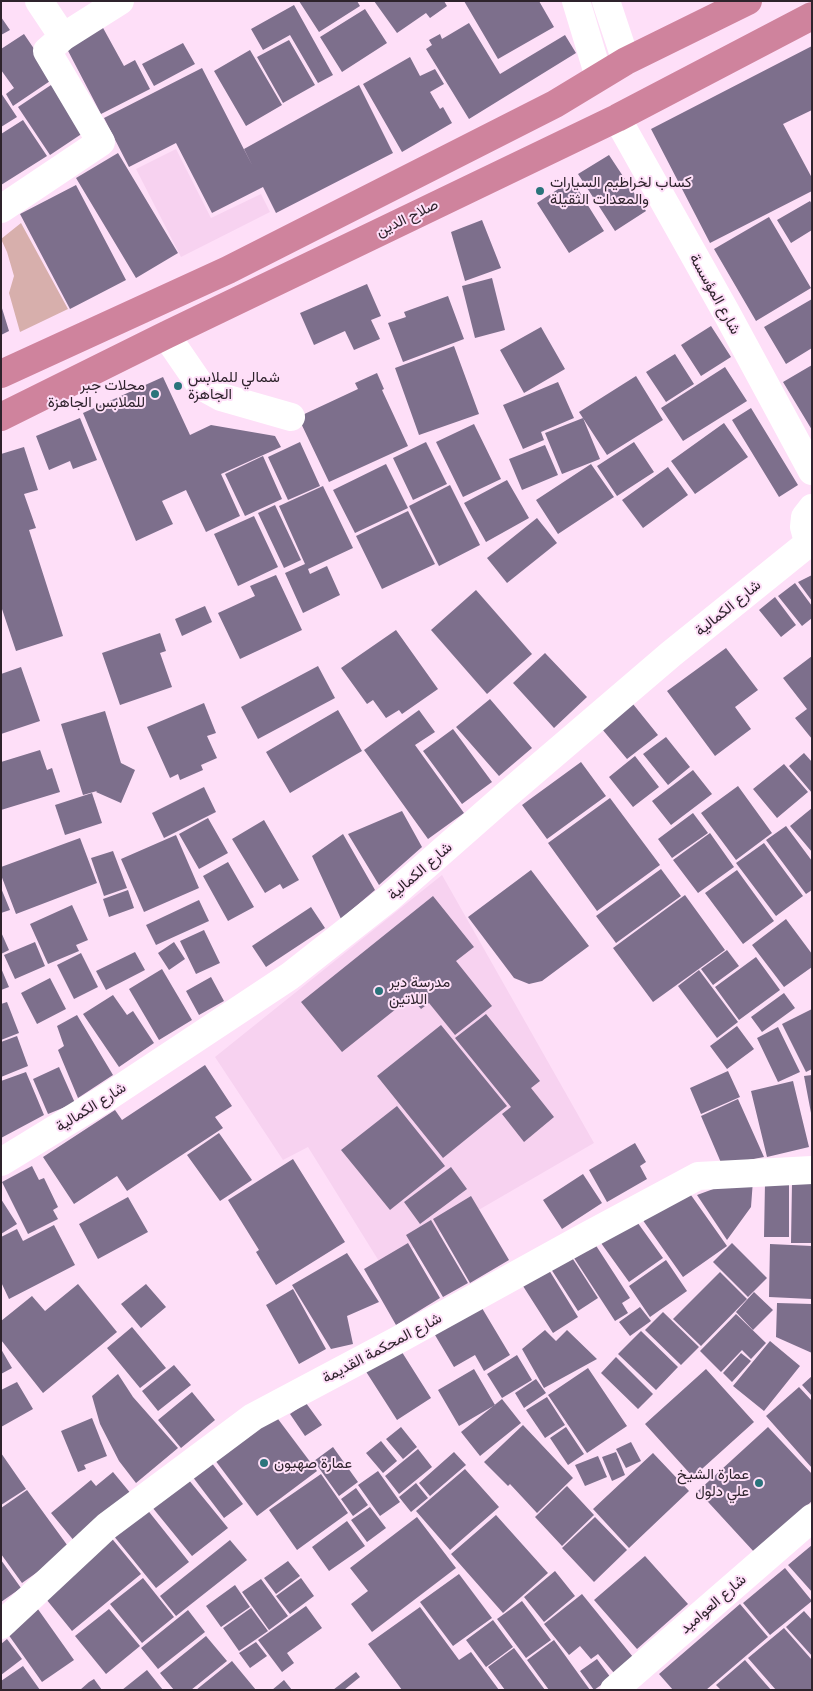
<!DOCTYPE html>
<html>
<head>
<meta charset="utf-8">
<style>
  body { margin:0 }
  #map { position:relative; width:813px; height:1691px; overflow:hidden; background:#fedff8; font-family:"Public Sans",sans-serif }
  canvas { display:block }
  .frame { position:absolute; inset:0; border:2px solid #2e232c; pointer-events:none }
</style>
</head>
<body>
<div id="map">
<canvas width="813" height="1691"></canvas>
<div class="frame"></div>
</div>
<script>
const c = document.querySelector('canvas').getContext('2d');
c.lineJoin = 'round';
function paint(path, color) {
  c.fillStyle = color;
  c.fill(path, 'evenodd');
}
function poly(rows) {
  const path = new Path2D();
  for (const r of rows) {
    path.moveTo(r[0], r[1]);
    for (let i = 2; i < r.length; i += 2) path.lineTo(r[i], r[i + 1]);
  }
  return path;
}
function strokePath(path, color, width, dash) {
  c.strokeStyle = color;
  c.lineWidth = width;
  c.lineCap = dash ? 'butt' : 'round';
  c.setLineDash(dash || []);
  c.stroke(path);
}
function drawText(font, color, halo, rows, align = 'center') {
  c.font = font + ' "Public Sans",Vazirmatn,sans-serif';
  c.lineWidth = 4;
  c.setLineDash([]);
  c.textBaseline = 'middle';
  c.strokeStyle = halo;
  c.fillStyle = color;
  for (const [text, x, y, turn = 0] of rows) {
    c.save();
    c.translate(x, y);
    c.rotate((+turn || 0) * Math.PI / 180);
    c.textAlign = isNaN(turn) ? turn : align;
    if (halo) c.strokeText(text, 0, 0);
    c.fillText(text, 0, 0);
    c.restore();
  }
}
const built = poly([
  [176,149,211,218,261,194,270,212,181,257,136,169],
  [442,875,594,1143,382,1266,308,1147,283,1160,215,1057]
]);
const green = poly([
  [21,223,68,309,20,332,9,293,14,276,7,252,1,239]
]);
const building = poly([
  [299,1,357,1,360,6,319,32],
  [374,1,444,1,447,6,430,18,426,13,397,33],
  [464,1,539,1,554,27,498,59],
  [294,5,333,75,318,83,290,35,263,50,251,29],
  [365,9,387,43,342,72,320,37],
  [1,17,10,30,1,35],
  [469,23,500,74,565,35,576,53,469,119,426,49,432,45,429,40,440,34,442,39],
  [102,26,124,66,135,60,150,89,101,114,65,45],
  [24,34,43,62,56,77,13,106,6,94,14,88,1,70,1,49],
  [289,40,315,85,283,103,257,57],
  [183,43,195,64,154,86,142,64],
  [812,46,812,110,783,124,812,178,812,191,710,243,651,129],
  [250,50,282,105,246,126,214,71],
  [410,57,420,76,435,69,444,84,430,92,440,109,443,107,452,123,402,152,363,84],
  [202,68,252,165,244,149,359,85,393,153,276,213,263,187,212,213,176,143,129,167,104,118],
  [54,83,86,131,50,155,18,107],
  [1,93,17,117,1,127],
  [23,120,47,156,1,185,1,134],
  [118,153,178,253,136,278,76,178],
  [609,155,646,211,615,231,578,174],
  [572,180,604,231,569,253,537,203],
  [76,185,126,280,70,309,20,214],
  [810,201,812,204,812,230,791,243,777,220],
  [769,217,811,288,756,321,714,249],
  [482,220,501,268,465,281,451,232],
  [492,278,505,330,475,338,462,286],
  [367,284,381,316,371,320,380,339,354,350,345,331,314,345,300,313],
  [448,296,464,339,403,362,388,323,406,317,404,312],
  [812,299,812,348,786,364,764,327],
  [1,305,9,331,1,335],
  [711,326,731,357,701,376,681,345],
  [541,327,565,369,524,393,500,350],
  [454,346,479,414,419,435,395,368],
  [675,354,694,384,666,402,646,372],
  [812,365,812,430,783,382],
  [725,367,747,401,683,441,661,408],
  [377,373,384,389,382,390,408,446,329,482,298,417,358,389,355,383],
  [636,376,663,420,607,455,579,412],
  [163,377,190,435,211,425,275,436,281,447,221,474,240,516,206,532,186,490,162,501,173,524,136,541,83,413],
  [558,382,574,418,541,432,544,440,523,449,503,405],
  [751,408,798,485,779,497,732,420],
  [80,418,97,460,73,469,70,461,49,470,36,436],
  [583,418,600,459,562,474,545,433],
  [724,423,748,457,695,494,671,461],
  [474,424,501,479,463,497,436,442],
  [300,442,320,486,288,500,268,457],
  [426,442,447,484,413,500,393,458],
  [634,442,654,472,617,496,597,466],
  [545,445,558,475,522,490,509,459],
  [24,447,38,490,24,494,36,528,29,530,63,636,16,651,1,606,1,454],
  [263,456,282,499,245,516,225,474],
  [386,464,408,508,355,533,333,490],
  [591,464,614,497,558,534,536,500],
  [668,467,688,495,643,528,622,500],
  [507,480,529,518,486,542,464,503],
  [450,485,480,545,439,566,409,506],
  [323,486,353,548,308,569,310,574,327,566,340,595,303,613,285,573,305,564,279,506],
  [275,505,301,560,284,568,258,513],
  [408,511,435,564,382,589,356,536],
  [254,516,278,567,238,586,214,534],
  [537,518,557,543,507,583,487,558],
  [276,575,302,630,240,659,218,613,255,596,250,586],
  [812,575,812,601,798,582],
  [795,583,812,606,812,618,802,626,778,596],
  [476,590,532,654,487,694,431,630],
  [775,597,796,625,781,637,759,610],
  [205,606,212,622,182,636,175,619],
  [396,630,438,689,402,714,399,710,386,718,373,700,367,704,341,668],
  [160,633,166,651,160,653,172,687,120,705,102,653],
  [726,648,758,690,735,707,751,729,715,756,667,691],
  [545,653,587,697,554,728,513,683],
  [812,656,812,739,795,718,807,709,783,678],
  [318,666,335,698,258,739,241,707],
  [21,667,40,721,1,734,1,674],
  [490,699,532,748,499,776,456,727],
  [204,703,216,733,207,736,217,758,201,765,203,770,180,780,178,774,170,778,147,727],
  [633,704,658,735,627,759,602,729],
  [338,710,362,751,290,793,266,752],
  [419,710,435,732,415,745,464,813,428,839,364,750],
  [105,711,121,763,135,770,121,803,96,792,97,791,83,795,61,724],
  [453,729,492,782,462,804,423,751],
  [666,737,690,767,668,785,643,754],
  [40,750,47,770,52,768,60,792,1,810,1,762],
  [804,753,812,762,812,793,789,766],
  [635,756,659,787,633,807,609,777],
  [581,762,606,796,547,839,522,805],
  [784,764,808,792,777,818,753,789],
  [693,770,712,794,671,825,652,801],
  [738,786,772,833,736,860,701,813],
  [204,787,216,812,164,838,152,813],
  [92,793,102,823,65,835,55,805],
  [610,798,660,865,597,911,548,843],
  [812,808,812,852,790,826],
  [402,811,422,847,379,885,348,834],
  [693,813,708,833,672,858,658,839],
  [208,818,228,853,199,869,179,834],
  [264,820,299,880,283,889,280,884,265,893,232,839],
  [786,826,812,861,812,890,806,894,766,840],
  [710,833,734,867,698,893,673,860],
  [343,834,375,890,341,919,312,856],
  [176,835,199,888,144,912,121,859],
  [80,838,97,883,16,914,1,875,1,867],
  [764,843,803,896,776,916,736,863],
  [113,851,127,888,104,896,91,858],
  [228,862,254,907,228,921,203,876],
  [661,869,681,896,616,943,596,916],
  [531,870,589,946,542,981,529,984,514,978,468,917],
  [737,870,774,921,743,944,705,893],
  [1,888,10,910,1,913],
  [128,890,134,908,109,917,103,899],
  [685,895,725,950,653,1002,613,948],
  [433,896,474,947,456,961,492,1006,455,1035,429,1003,421,1009,411,997,342,1052,301,1002],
  [199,900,209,921,156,945,146,925],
  [72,905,88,940,76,945,79,951,48,964,30,924],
  [311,907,325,928,266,967,252,946],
  [786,919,812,954,812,967,784,987,752,945],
  [204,930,220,963,196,974,180,941],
  [1,932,9,950,1,954],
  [35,942,45,966,15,979,4,955],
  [174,942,185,959,169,970,158,953],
  [727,950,739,966,713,985,701,969],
  [135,952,145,970,106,990,96,971],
  [81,953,98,987,74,999,57,965],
  [756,957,780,990,739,1020,715,987],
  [1,968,9,987,1,990],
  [162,969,192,1020,159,1040,129,989],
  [699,970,738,1022,717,1038,678,986],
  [211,977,224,1001,199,1015,186,991],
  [50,978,66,1009,37,1024,21,993],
  [784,993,795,1008,762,1032,751,1017],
  [113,995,127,1015,133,1011,154,1043,119,1067,83,1014],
  [7,1002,19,1033,1,1040,1,1004],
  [812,1009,812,1069,806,1072,782,1024],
  [486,1014,540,1081,531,1088,554,1117,524,1142,502,1114,511,1107,455,1038],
  [77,1015,113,1075,78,1098,58,1050,64,1046,57,1026],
  [441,1025,507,1106,443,1158,377,1076],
  [737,1026,754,1049,727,1069,710,1046],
  [778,1027,800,1072,778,1082,757,1038],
  [17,1036,28,1066,1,1077,1,1042],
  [205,1065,232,1106,215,1117,223,1128,127,1191,117,1176,74,1204,43,1157,115,1110,122,1120],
  [59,1067,75,1103,48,1114,33,1079],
  [728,1071,740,1097,701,1114,690,1088],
  [26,1072,44,1115,1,1138,1,1081],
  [812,1075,812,1113,811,1113,804,1076],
  [793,1081,809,1147,767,1157,751,1091],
  [738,1099,764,1157,722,1165,701,1116],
  [397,1106,445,1166,390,1210,341,1150],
  [219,1133,252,1180,220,1201,187,1155],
  [635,1143,646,1162,640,1166,647,1179,607,1202,589,1170],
  [293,1159,345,1242,276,1285,256,1252,259,1250,228,1200],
  [32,1166,39,1180,44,1178,58,1207,53,1210,58,1219,28,1234,2,1182],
  [451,1167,467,1189,420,1224,404,1202],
  [583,1174,602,1203,562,1229,543,1200],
  [738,1180,753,1180,751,1207,727,1240,697,1195],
  [765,1183,789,1183,789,1237,764,1237],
  [792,1183,812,1183,812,1243,791,1243],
  [686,1188,727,1246,683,1277,642,1219],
  [471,1196,509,1260,470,1283,433,1219],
  [128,1197,148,1232,98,1259,79,1224],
  [1,1199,17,1224,1,1234],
  [635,1219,663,1258,629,1282,601,1243],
  [431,1220,468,1283,443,1297,406,1235],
  [54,1225,75,1265,9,1299,1,1282,1,1237,17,1229,23,1241],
  [408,1243,440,1298,396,1325,364,1269],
  [732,1243,767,1278,748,1297,713,1262],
  [595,1244,630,1298,622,1303,628,1313,615,1321,574,1258],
  [770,1244,812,1246,812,1299,769,1297],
  [347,1253,379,1302,347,1316,353,1344,331,1349,292,1285],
  [571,1256,598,1298,578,1311,551,1269],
  [666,1260,687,1291,650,1317,629,1286],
  [549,1270,578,1317,553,1333,523,1286],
  [720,1272,747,1299,701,1346,673,1319],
  [78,1284,117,1332,43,1393,1,1340,1,1321,32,1296,45,1311],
  [146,1284,166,1307,141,1328,121,1304],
  [293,1289,326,1349,299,1364,266,1305],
  [754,1292,773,1310,753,1330,736,1312],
  [479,1303,510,1355,484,1371,475,1355,454,1367,432,1330],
  [777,1303,812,1304,812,1353,776,1337],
  [640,1307,651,1321,630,1336,619,1322],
  [663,1312,699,1347,681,1365,645,1330],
  [736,1314,766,1343,751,1359,742,1350,721,1372,700,1351],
  [132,1327,166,1368,140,1388,107,1348],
  [545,1330,556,1341,567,1330,597,1359,544,1388,522,1349],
  [641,1331,678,1367,656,1390,618,1354],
  [770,1341,800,1366,764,1411,733,1386],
  [1,1349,12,1368,1,1374],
  [400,1349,431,1398,397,1420,365,1370],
  [741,1353,751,1361,732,1382,723,1373],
  [517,1355,532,1380,502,1398,487,1374],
  [616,1357,653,1394,638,1409,601,1373],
  [174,1365,191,1385,158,1411,142,1391],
  [588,1368,627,1426,587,1453,548,1395],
  [474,1369,495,1405,459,1426,438,1390],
  [706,1369,754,1422,693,1477,645,1424],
  [118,1374,133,1397,178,1448,136,1483,119,1461,100,1424,92,1396],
  [812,1376,812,1396,802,1385],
  [536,1379,546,1393,524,1408,515,1393],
  [17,1382,33,1409,1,1427,1,1390],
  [799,1387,812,1401,812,1468,766,1416],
  [192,1392,215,1420,181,1448,158,1420],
  [547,1397,565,1425,545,1438,526,1410],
  [502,1399,521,1423,480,1456,461,1432],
  [306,1403,322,1425,305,1436,290,1414],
  [272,1411,317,1471,257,1516,212,1456],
  [92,1418,107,1456,84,1465,86,1469,78,1472,61,1431],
  [523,1425,573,1478,537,1513,510,1484,508,1486,484,1462],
  [401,1427,417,1447,403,1459,386,1439],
  [566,1427,584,1454,568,1465,550,1438],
  [768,1427,812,1474,812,1501,755,1553,698,1491],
  [381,1441,397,1461,383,1473,366,1453],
  [631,1442,641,1461,626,1468,616,1449],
  [333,1447,358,1482,339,1496,314,1461],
  [418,1449,432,1467,399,1494,385,1476],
  [454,1452,466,1465,430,1496,419,1483],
  [616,1452,625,1475,612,1481,602,1457],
  [1,1453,26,1489,1,1505],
  [653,1453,689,1491,629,1548,593,1509],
  [598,1456,607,1477,585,1486,575,1465],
  [211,1462,243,1504,224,1518,192,1476],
  [465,1469,499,1507,450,1550,416,1511],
  [378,1471,400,1502,380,1516,358,1485],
  [113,1472,132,1495,75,1542,51,1513,91,1480,96,1486],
  [321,1474,348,1513,297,1550,269,1510],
  [188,1479,228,1528,192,1556,152,1507],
  [416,1483,428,1498,411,1512,399,1497],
  [567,1486,594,1515,562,1546,535,1517],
  [356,1488,368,1505,353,1516,341,1499],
  [27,1490,70,1549,22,1583,1,1554,1,1508],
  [370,1507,386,1528,367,1542,351,1520],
  [146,1508,189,1562,156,1588,113,1535],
  [496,1515,548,1573,503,1613,451,1554],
  [417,1517,456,1568,372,1632,351,1604,368,1591,350,1568],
  [595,1517,627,1550,594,1582,562,1548],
  [347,1521,365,1546,329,1571,312,1547],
  [109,1535,141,1574,72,1631,42,1594],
  [230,1540,247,1560,176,1616,160,1596],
  [812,1545,812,1592,788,1565],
  [645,1556,688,1604,637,1649,594,1600],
  [1,1560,21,1588,1,1602],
  [288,1561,300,1576,276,1594,264,1578],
  [785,1568,812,1601,770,1635,743,1603],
  [555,1571,575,1596,544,1622,524,1597],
  [459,1574,492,1618,453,1646,420,1602],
  [143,1578,174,1617,142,1643,110,1604],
  [301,1578,314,1596,290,1614,276,1596],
  [261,1579,288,1616,269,1630,242,1592],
  [235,1585,250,1607,221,1627,206,1606],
  [582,1594,633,1657,614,1673,598,1654,591,1659,580,1646,569,1655,544,1624],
  [522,1601,551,1640,526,1658,497,1619],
  [740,1604,768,1637,706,1690,673,1690,659,1674],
  [35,1605,74,1660,42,1682,3,1627],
  [306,1606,322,1628,287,1653,294,1663,282,1672,258,1640],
  [420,1607,459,1660,471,1652,499,1690,402,1690,368,1644],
  [251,1608,268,1631,239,1651,223,1628],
  [109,1609,140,1646,106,1674,75,1636],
  [188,1610,205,1632,158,1669,141,1648],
  [804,1611,812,1620,812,1656,786,1627],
  [493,1620,513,1647,486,1667,466,1640],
  [784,1628,812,1660,812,1690,776,1690,748,1658],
  [206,1636,227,1661,191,1690,174,1690,160,1673],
  [7,1639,22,1659,1,1675,1,1644],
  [554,1640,590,1690,549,1690,527,1660],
  [256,1642,267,1656,250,1668,239,1653],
  [514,1648,545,1690,505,1690,488,1667],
  [597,1659,611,1678,594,1690,580,1671],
  [745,1660,771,1690,721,1690,716,1685],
  [232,1661,256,1690,196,1690],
  [23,1666,40,1690,1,1690,1,1681],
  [147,1670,163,1690,122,1690],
  [356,1672,360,1677,344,1690,333,1690],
  [94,1679,102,1690,80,1690,89,1682],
  [284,1680,292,1690,272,1690]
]);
const street = poly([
  [39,1,63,37],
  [617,118,726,312,812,471],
  [1,209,101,142,47,51,63,37,120,1],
  [166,335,201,386,221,397,291,417],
  [812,508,805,517,804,527,807,538,812,544],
  [1,1162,106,1098,290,976,389,898,505,796,671,654,810,542],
  [1,1625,107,1526,253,1417,396,1341,579,1240,698,1176,812,1170],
  [614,1690,812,1518]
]);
const secondary = poly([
  [576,1,599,77],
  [606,1,626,61]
]);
const highway = poly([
  [1,374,228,270,555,104,626,61,748,1],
  [1,417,166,335,617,118,812,16]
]);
const markers = [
  [540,191,5,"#2a747b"],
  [178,386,5,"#2a747b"],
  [155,394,5,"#2a747b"],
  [379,991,5,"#2a747b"],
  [264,1463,5,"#2a747b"],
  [759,1483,5,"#2a747b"]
];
const poiNames = [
  ["كساب لخراطيم السيارات",550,182],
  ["والمعدات الثقيلة",550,199],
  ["شمالي للملابس",188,377],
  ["الجاهزة",188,394],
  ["محلات جبر",145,385,"right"],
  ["للملابس الجاهزة",145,402,"right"],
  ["مدرسة دير",389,982],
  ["اللاتين",389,999],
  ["عمارة صهيون",274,1463],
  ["عمارة الشيخ",749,1474,"right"],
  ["علي دلول",749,1491,"right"]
];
const streetNames = [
  ["صلاح الدين",407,218,-26],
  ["شارع المؤسسة",715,294,61],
  ["شارع الكمالية",728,608,-39],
  ["شارع الكمالية",420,871,-41],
  ["شارع الكمالية",91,1107,-32],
  ["شارع المحكمة القديمة",382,1348,-28],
  ["شارع العواميد",713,1604,-41]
];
paint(built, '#f7d2f0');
paint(green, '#d7afac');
paint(building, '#7d6f8c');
strokePath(street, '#fff', 28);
strokePath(secondary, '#fff', 28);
strokePath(highway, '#cf839d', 28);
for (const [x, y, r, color] of markers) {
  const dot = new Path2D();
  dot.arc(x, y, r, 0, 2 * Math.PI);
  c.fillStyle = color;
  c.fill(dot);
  strokePath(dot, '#fedff8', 2);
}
drawText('15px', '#2e232c', '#fedff8', poiNames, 'left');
drawText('15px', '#2e232c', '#fedff8', streetNames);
</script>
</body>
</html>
